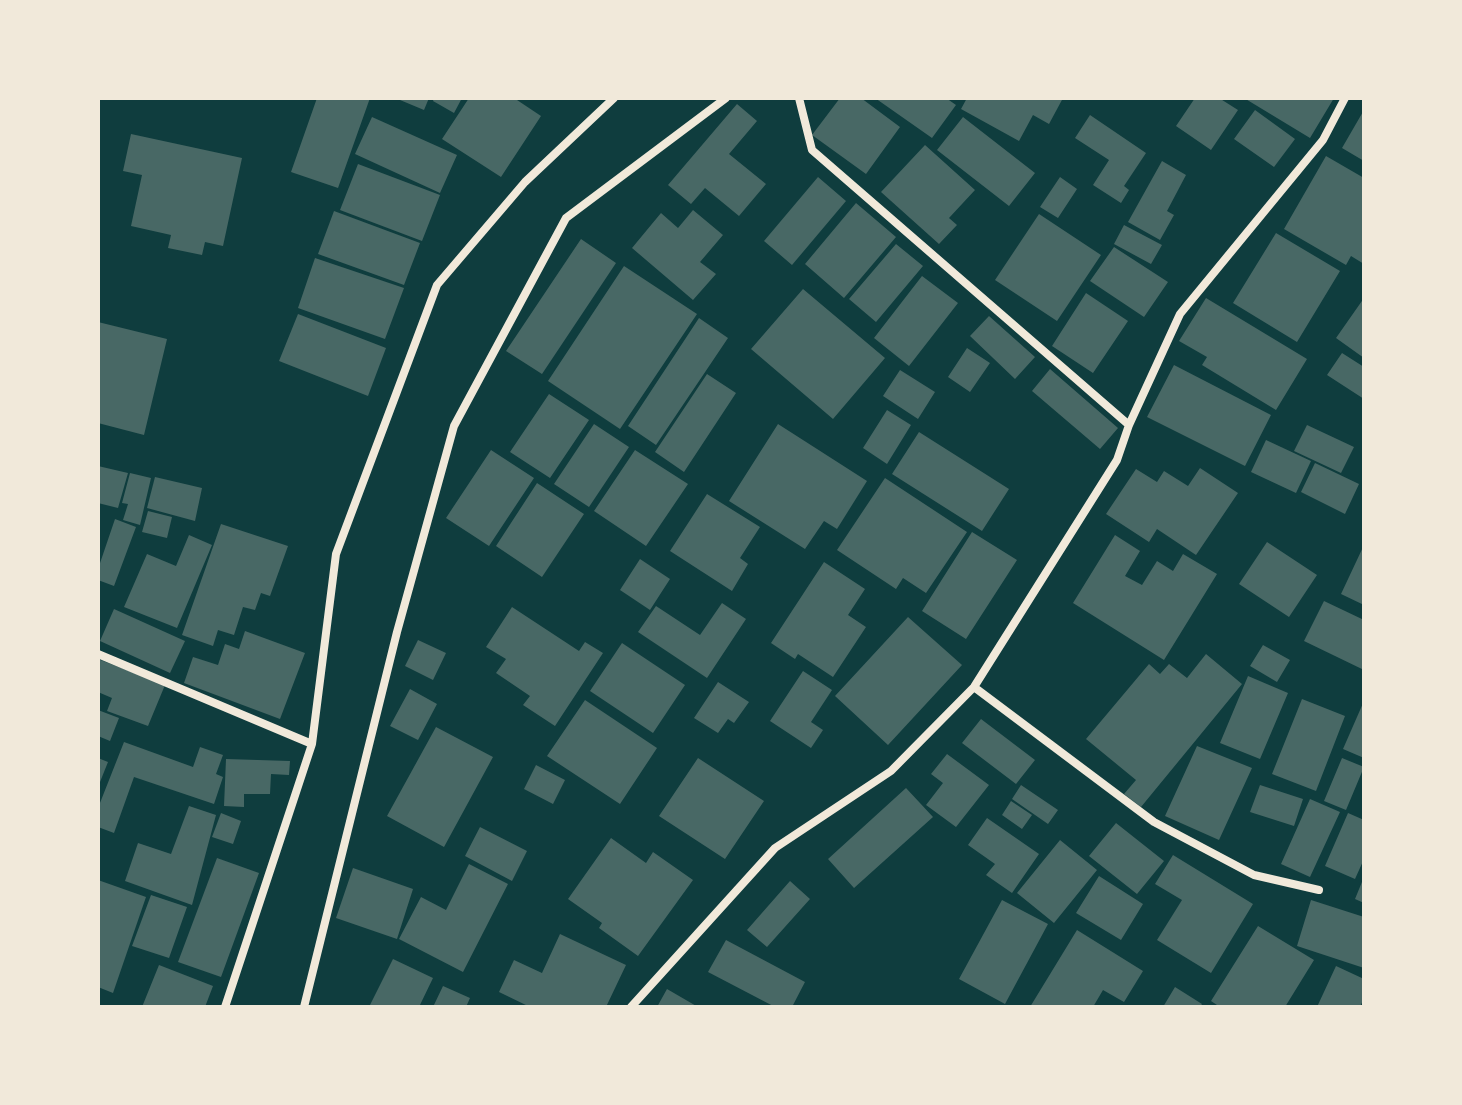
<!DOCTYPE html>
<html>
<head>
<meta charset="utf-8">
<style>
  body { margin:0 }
  #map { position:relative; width:1462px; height:1105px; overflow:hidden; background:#0f3d3e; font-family:"Fira Sans Condensed",sans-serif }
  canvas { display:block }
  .frame { position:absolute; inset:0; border:100px solid #f1e9da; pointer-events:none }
</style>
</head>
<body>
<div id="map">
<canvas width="1462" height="1105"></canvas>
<div class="frame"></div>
</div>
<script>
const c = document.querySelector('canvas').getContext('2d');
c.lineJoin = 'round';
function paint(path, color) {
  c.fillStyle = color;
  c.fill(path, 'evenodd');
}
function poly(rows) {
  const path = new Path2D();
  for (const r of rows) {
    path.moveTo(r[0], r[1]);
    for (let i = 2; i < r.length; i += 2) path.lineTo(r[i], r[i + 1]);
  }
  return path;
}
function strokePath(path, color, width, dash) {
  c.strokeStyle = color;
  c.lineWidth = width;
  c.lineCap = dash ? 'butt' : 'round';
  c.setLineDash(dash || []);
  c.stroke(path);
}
const building = poly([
  [317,98,370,98,338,188,291,172],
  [401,98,429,98,424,110,400,100],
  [434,98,462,98,454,113,433,101],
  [469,98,514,98,541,116,501,177,442,139],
  [840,98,861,98,900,127,866,174,812,135],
  [875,98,946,98,956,105,932,138],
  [967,98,1063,98,1049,124,1033,115,1019,141,961,109],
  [1195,98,1219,98,1238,110,1211,150,1176,126],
  [1244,98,1334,98,1310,138],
  [737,104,757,121,729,154,766,184,739,216,705,188,691,204,668,185],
  [1255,110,1295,139,1274,167,1234,139],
  [1364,110,1364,161,1342,148],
  [1090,115,1146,153,1124,186,1129,190,1121,203,1093,185,1109,160,1075,138],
  [372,117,457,155,440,193,355,154],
  [963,117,1035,173,1009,206,937,150],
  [131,134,242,158,223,246,205,242,202,255,168,248,171,235,131,226,142,175,123,171],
  [925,145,975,190,949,218,957,225,939,244,881,192],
  [1326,156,1364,178,1364,264,1351,256,1346,265,1284,229],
  [1162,161,1186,175,1167,211,1174,215,1160,240,1128,222],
  [358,164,440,195,422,241,340,210],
  [818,177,846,201,792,265,764,241],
  [1060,177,1077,189,1058,218,1040,207],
  [856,203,896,237,844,298,805,264],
  [693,210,723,235,700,262,716,274,693,300,632,248,661,213,678,228],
  [334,211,420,243,404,285,318,254],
  [1039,214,1101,255,1057,321,995,280],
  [1124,225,1162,245,1151,264,1114,244],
  [1276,233,1340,271,1297,342,1233,303],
  [581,239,616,263,542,374,506,351],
  [896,244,923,266,876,322,849,299],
  [1114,247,1168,282,1144,317,1090,281],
  [315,258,404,288,385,339,298,308],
  [624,266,697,314,620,429,548,381],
  [922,276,958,303,909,366,874,338],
  [803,289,885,358,833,419,751,349],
  [1086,293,1128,321,1093,373,1052,346],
  [1206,298,1307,359,1276,410,1202,365,1207,357,1179,341],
  [1364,298,1364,358,1336,338],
  [298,314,386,348,368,396,279,361],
  [989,316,1035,357,1015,379,970,336],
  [699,318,728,338,656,445,628,426],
  [98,322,167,339,144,435,98,423],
  [967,348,990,363,970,392,948,377],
  [1342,353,1364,367,1364,399,1327,375],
  [1174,365,1271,415,1245,466,1147,417],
  [1050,369,1118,428,1100,449,1032,391],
  [900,370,935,392,918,419,883,396],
  [707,374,736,393,684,472,655,452],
  [549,394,589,420,550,478,510,452],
  [887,410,911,425,887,464,863,448],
  [594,424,629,447,589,507,554,484],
  [778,424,867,481,837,529,824,521,805,549,729,501],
  [1307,425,1354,447,1341,473,1294,451],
  [919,432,1009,489,982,531,892,474],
  [1266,440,1311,461,1296,493,1251,472],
  [491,450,534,478,489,546,446,518],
  [635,450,688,484,646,546,594,511],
  [1315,463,1359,484,1345,514,1301,492],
  [98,466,128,473,118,508,98,503],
  [1200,468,1238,493,1196,555,1157,529,1149,542,1106,514,1136,469,1157,482,1164,471,1188,486],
  [130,473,151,478,140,525,123,520,128,504,122,503],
  [155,477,202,488,195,521,147,508],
  [885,478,967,532,926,593,903,578,896,589,837,550],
  [537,483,584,514,542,577,496,546],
  [707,494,760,527,740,558,748,564,732,591,670,551],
  [148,511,172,517,167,538,142,532],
  [115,519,136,527,114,586,98,580,98,569],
  [221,524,288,546,270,596,261,593,255,610,243,607,234,635,218,630,213,646,182,635],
  [972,532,1017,560,966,639,922,611],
  [189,535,212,545,177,628,124,607,147,554,176,566],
  [1115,535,1140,551,1125,576,1142,585,1157,561,1173,571,1183,554,1217,574,1164,660,1073,603],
  [1267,542,1317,575,1289,617,1239,584],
  [1364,545,1364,605,1341,594],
  [640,559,670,579,650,610,620,590],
  [824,562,865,589,848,615,866,627,833,677,798,654,795,659,771,643],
  [1324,601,1364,620,1364,670,1304,641],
  [722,603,746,619,707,678,638,632,656,606,700,635],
  [512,607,579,651,585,642,603,653,555,726,523,705,530,696,496,673,506,659,486,647],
  [114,609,185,641,170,673,100,641],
  [908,617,962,665,888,745,835,696],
  [245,631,305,653,280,719,184,683,193,657,218,665,225,644,239,649],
  [418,640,446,653,433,680,405,666],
  [622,643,685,685,653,733,590,691],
  [1263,645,1290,660,1277,682,1250,666],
  [1206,654,1242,684,1141,807,1124,794,1136,780,1086,739,1149,664,1160,674,1169,664,1187,678],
  [98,659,165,685,148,726,107,711,112,698,98,692],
  [803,671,832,690,811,722,823,730,811,748,770,721],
  [1248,676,1288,693,1260,759,1220,743],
  [718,682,749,702,734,723,728,719,718,733,694,718],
  [410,689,437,704,418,740,390,726],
  [1302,699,1345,716,1316,791,1272,774],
  [585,700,657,748,620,804,547,756],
  [1364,701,1364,758,1343,749],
  [98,710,119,718,110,741,98,736],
  [981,719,1035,760,1016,784,962,743],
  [436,727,493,757,444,847,387,816],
  [124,742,193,767,200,747,223,755,216,774,223,777,214,804,134,777,114,833,98,827,98,808],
  [1197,746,1252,768,1219,840,1165,816],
  [947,754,989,785,956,827,926,805,943,783,931,774],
  [98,758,108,762,98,787],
  [698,758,764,801,725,859,659,816],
  [1342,758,1364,767,1346,810,1324,801],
  [226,759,290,761,289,775,271,774,270,794,244,794,244,807,224,806],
  [536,765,565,780,553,804,524,789],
  [1021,785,1058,810,1048,824,1012,799],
  [1260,785,1303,799,1294,826,1250,812],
  [906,788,933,817,854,888,828,859],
  [1310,799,1340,812,1310,877,1281,864],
  [1011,801,1032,815,1022,829,1002,815],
  [189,806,216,815,192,905,125,881,138,843,171,854],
  [221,813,241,821,233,844,212,837],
  [1348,813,1364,820,1364,859,1355,879,1325,866],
  [987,818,1039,854,1012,893,986,875,995,864,968,845],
  [1116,823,1164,861,1137,894,1089,856],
  [480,827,527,851,512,881,465,856],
  [611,838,646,863,653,852,693,880,638,956,599,928,602,923,568,899],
  [1060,840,1097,870,1054,923,1017,893],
  [1173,855,1253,904,1211,973,1157,940,1182,900,1155,884],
  [217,858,259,873,221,977,178,962],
  [469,864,508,884,463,972,399,939,421,897,446,910],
  [353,868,413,889,397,939,336,918],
  [1099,876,1143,904,1121,940,1076,913],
  [1364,877,1364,903,1355,899],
  [98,880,146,897,113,993,98,987],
  [790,881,810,899,767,947,747,930],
  [151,895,187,907,169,958,132,946],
  [1002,900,1048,924,1005,1004,959,979],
  [1311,900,1364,917,1364,968,1297,946],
  [1258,926,1314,960,1285,1007,1220,1007,1211,1001],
  [1077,930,1143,971,1124,1002,1103,990,1093,1007,1030,1007],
  [560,934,626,965,606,1007,530,1007,499,992,514,960,542,973],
  [726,940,805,982,792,1007,775,1007,708,972],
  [393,959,433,978,419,1007,369,1007],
  [159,965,213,986,205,1007,142,1007],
  [1336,966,1364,979,1364,998,1360,1007,1317,1007],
  [443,986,470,998,466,1007,433,1007],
  [1175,987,1202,1004,1200,1007,1163,1007],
  [667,989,698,1007,657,1007]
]);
const minor = poly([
  [799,98,812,150,1129,425],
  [98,654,312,744],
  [974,687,1154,822,1254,875,1319,890],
  [225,1007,312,744,336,554,437,285,525,182,614,98],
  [304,1007,397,632,454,426,566,218,726,98],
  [631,1007,775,848,891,771,974,687,1117,460,1129,425,1180,314,1323,140,1345,98]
]);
paint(building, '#486865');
strokePath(minor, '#f1e9da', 8);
</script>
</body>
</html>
